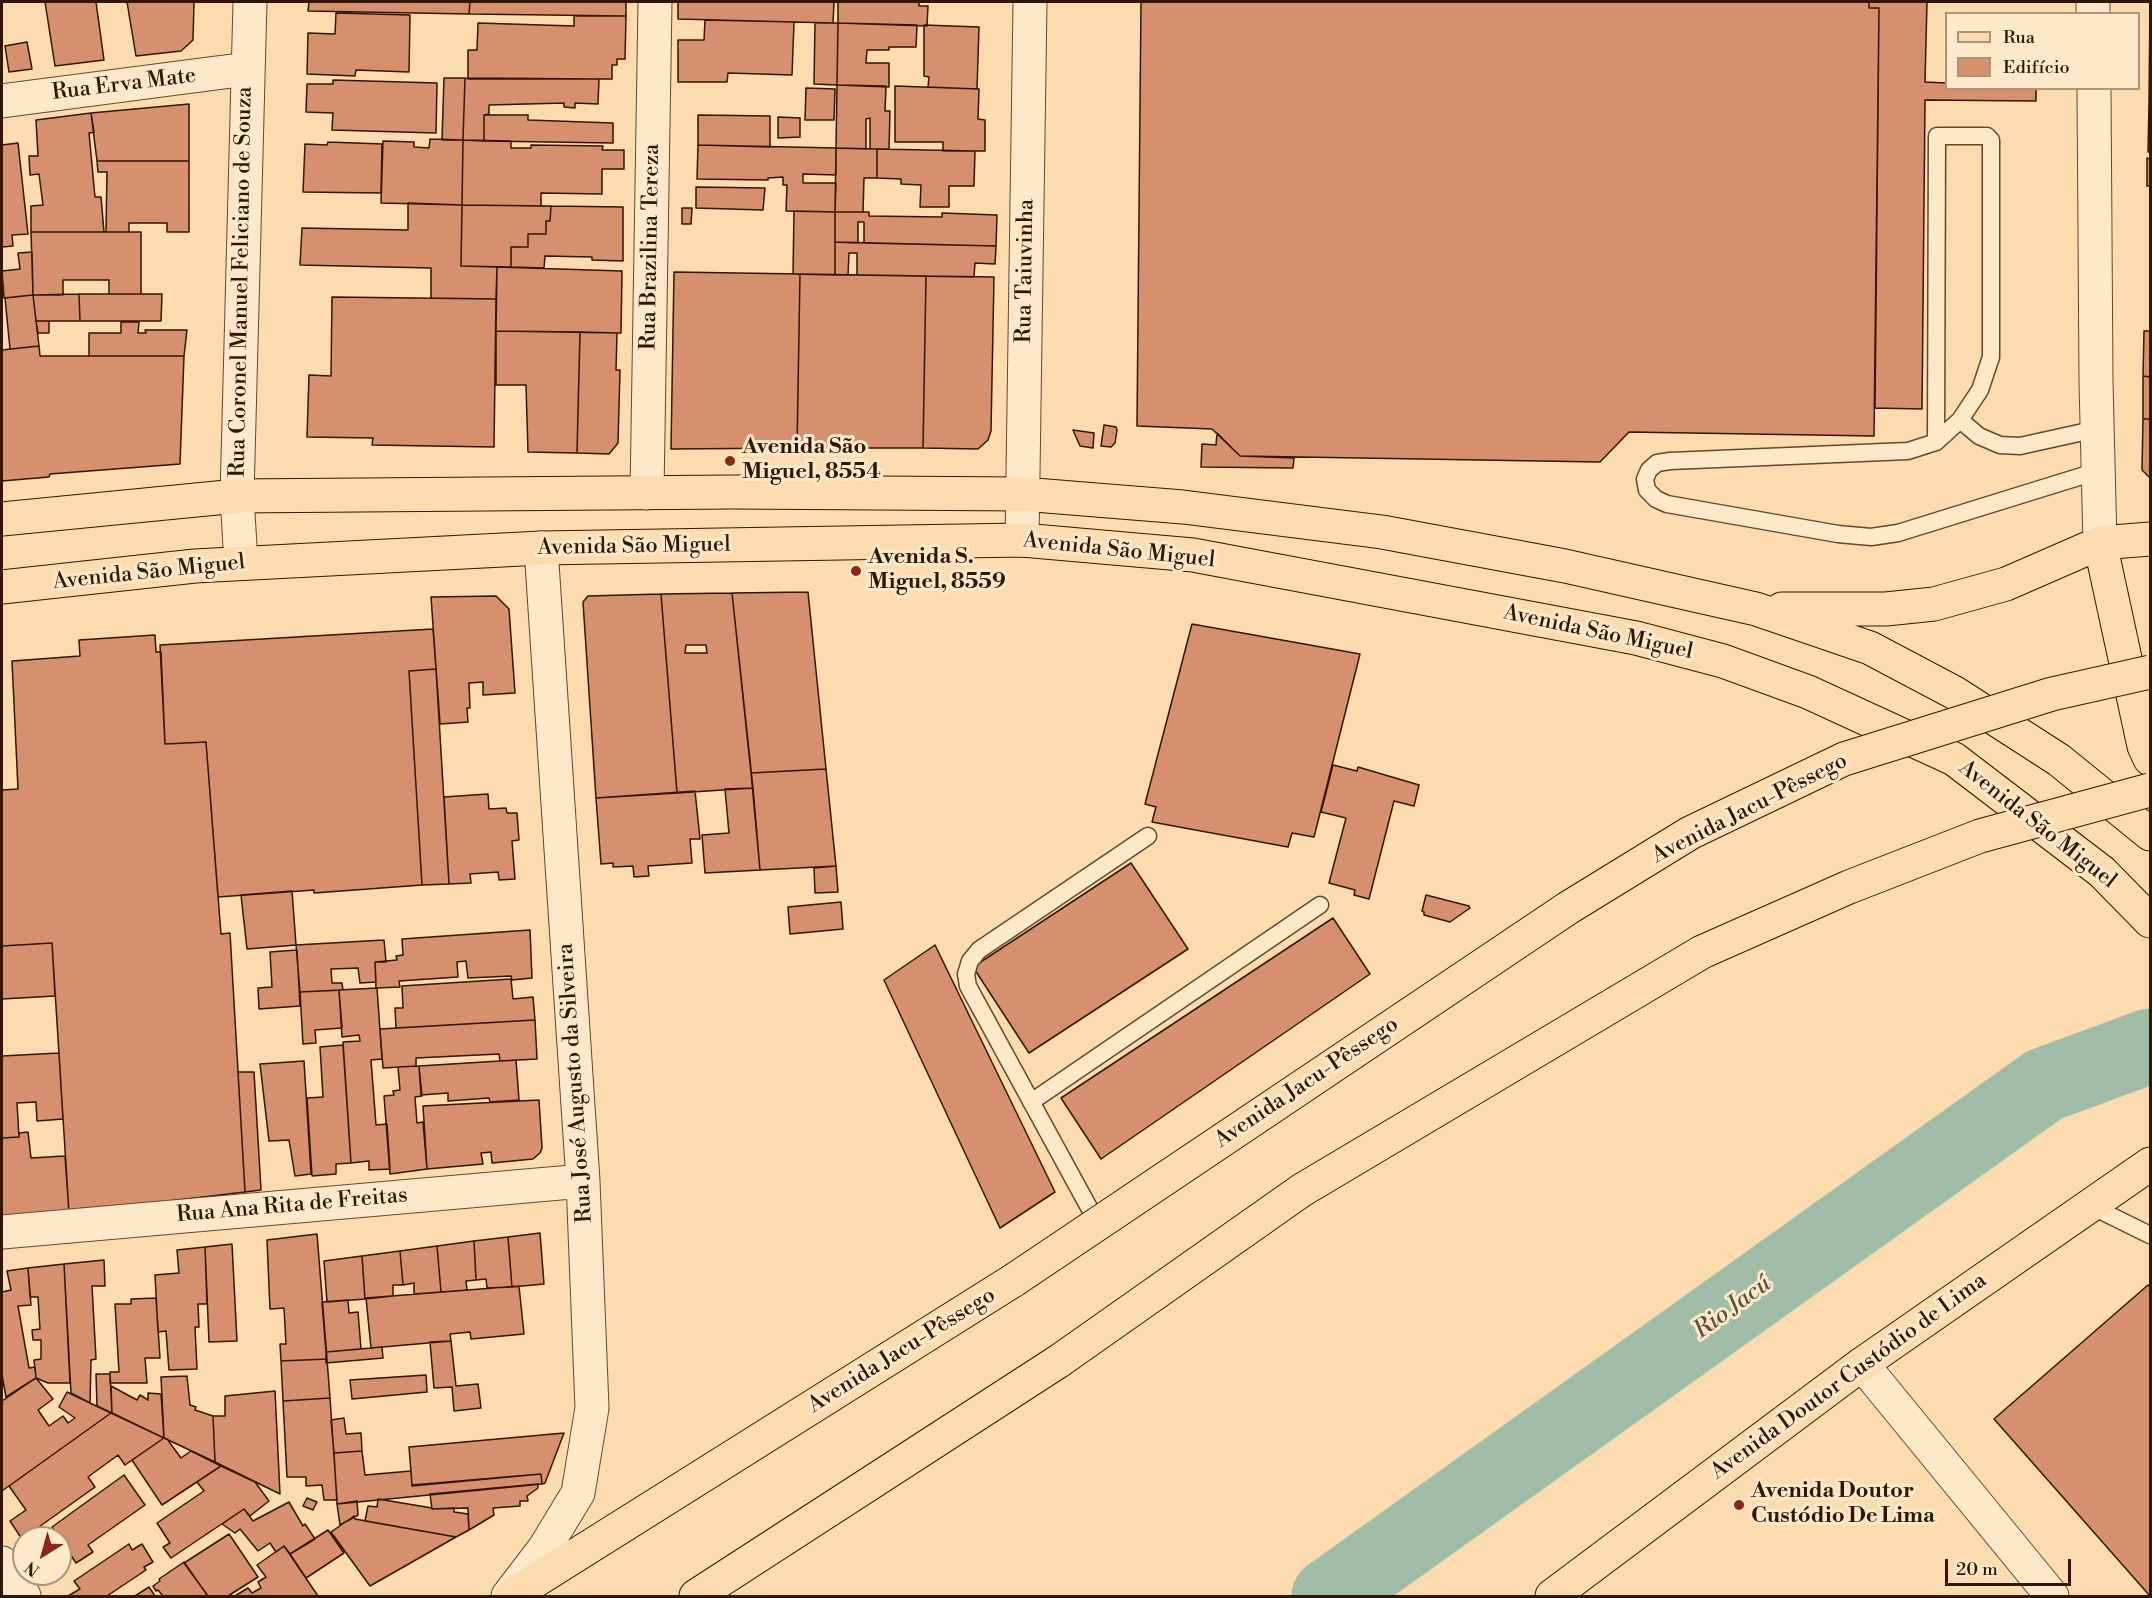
<!DOCTYPE html>
<html>
<head>
<meta charset="utf-8">
<style>
  body { margin:0 }
  #map { position:relative; width:2152px; height:1598px; overflow:hidden; background:#fcdcae; font-family:"Libre Bodoni",serif }
  canvas { display:block }
  .frame { position:absolute; inset:0; border:3px solid #331503; pointer-events:none }
  .legend { position:absolute; left:1945px; top:12px; width:195px; height:78px; box-sizing:border-box; background:#fde8ca; border:2px solid #ac947a; margin:0; padding:8px 10px; list-style:none; font-size:18px; color:#331503 }
  .legend li { display:flex; align-items:center; gap:12px; height:30px }
  .legend b { width:30px; border:2px solid #ac947a }
  .north { position:absolute; left:12px; top:1526px; width:60px; height:60px; box-sizing:border-box; background:#fde8ca; border:2px solid #ac947a; border-radius:50%; rotate:217deg; font-size:16px; font-weight:700; line-height:24px; text-align:center; color:#331503 }
  .north::after { content:''; display:block; margin:auto; width:21px; height:27px; background:#8f2418; clip-path:polygon(50% 0,100% 100%,50% 72%,0 100%) }
  .scale { position:absolute; left:1945px; top:1559px; width:126px; height:27px; box-sizing:border-box; border:3px solid #331503; border-top:0; padding-left:8px; font-size:18px; line-height:21px; white-space:nowrap; color:#331503; -webkit-text-stroke:4px #fde8ca; paint-order:stroke }
</style>
</head>
<body>
<div id="map">
<canvas width="2152" height="1598"></canvas>
<div class="frame"></div>
<ul class="legend">
<li><b style="height:8px;background:#fcdcae"></b>Rua</li>
<li><b style="height:16px;background:#d7906e"></b>Edifício</li>
</ul>
<div class="north">N</div>
<div class="scale">20 m</div>
</div>
<script>
const c = document.querySelector('canvas').getContext('2d');
c.lineJoin = 'round';
function poly(rows) {
  const path = new Path2D();
  for (const r of rows) {
    path.moveTo(r[0], r[1]);
    for (let i = 2; i < r.length; i += 2) path.lineTo(r[i], r[i + 1]);
  }
  return path;
}
function strokePath(path, color, width, dash) {
  c.strokeStyle = color;
  c.lineWidth = width;
  c.lineCap = dash ? 'butt' : 'round';
  c.setLineDash(dash || []);
  c.stroke(path);
}
function paint(path, color) {
  c.fillStyle = color;
  c.fill(path, 'evenodd');
}
function drawText(font, color, halo, rows, align = 'center') {
  c.font = font + ' "Libre Bodoni",serif';
  c.lineWidth = 6;
  c.setLineDash([]);
  c.textBaseline = 'middle';
  c.strokeStyle = halo;
  c.fillStyle = color;
  for (const [text, x, y, turn = 0] of rows) {
    c.save();
    c.translate(x, y);
    c.rotate((+turn || 0) * Math.PI / 180);
    c.textAlign = isNaN(turn) ? turn : align;
    if (halo) c.strokeText(text, 0, 0);
    c.fillText(text, 0, 0);
    c.restore();
  }
}
const river = poly([
  [1329,1596,2044,1085,2150,1046]
]);
const building = poly([
  [45,2,96,2,104,60,55,66,45,2],
  [127,2,194,2,193,40,181,51,136,56,127,2],
  [309,2,470,2,469,14,308,11,309,2],
  [470,2,626,2,626,16,469,14,470,2],
  [678,2,834,2,833,23,678,19,678,2],
  [838,2,919,2,919,6,928,6,927,26,838,23,838,2],
  [1141,2,1869,2,1869,8,1879,8,1874,436,1629,432,1600,462,1240,456,1212,429,1137,426,1141,2],
  [1869,2,1927,2,1925,82,1946,83,1946,88,2036,88,2036,101,1925,100,1922,409,1875,408,1879,8,1869,8,1869,2],
  [2150,2,2150,103,2149,103,2150,2],
  [336,13,410,15,409,72,356,70,355,76,307,74,308,33,335,34,336,13],
  [574,16,626,16,625,59,617,59,617,65,612,65,612,79,468,79,468,50,477,50,478,23,574,26,574,16],
  [705,20,794,22,792,75,728,73,727,82,678,82,678,40,704,40,705,20],
  [815,23,838,23,837,85,814,84,815,23],
  [838,23,917,25,916,47,889,47,889,50,867,50,866,63,889,63,889,87,837,85,838,23],
  [924,25,979,27,977,89,928,87,929,77,924,76,924,25],
  [27,42,32,69,9,72,5,46,27,42],
  [444,78,465,78,463,140,442,140,444,78],
  [465,78,599,79,598,104,575,103,575,108,564,107,564,103,489,105,489,114,484,115,484,141,463,140,465,78],
  [333,80,437,83,436,133,332,130,333,113,306,112,307,84,333,84,333,80],
  [837,85,886,86,885,111,890,111,889,149,870,149,870,118,866,119,866,149,836,148,837,85],
  [895,86,979,89,978,119,985,120,985,151,943,151,943,142,895,142,895,86],
  [806,88,835,89,834,120,805,120,806,88],
  [2149,103,2150,103,2150,152,2148,152,2149,103],
  [189,104,189,161,97,161,91,113,189,104],
  [91,113,94,132,89,133,95,197,101,197,104,232,31,232,31,206,43,205,39,174,30,175,29,156,38,156,36,120,91,113],
  [484,115,528,115,528,120,613,123,613,143,484,141,484,115],
  [698,115,770,116,770,147,698,145,698,115],
  [778,117,800,118,800,137,778,138,778,117],
  [430,139,463,140,462,205,381,203,383,141,414,142,414,147,429,148,430,139],
  [463,140,511,141,511,148,531,148,531,145,603,146,602,150,624,150,624,169,602,169,602,194,541,193,541,206,462,205,463,140],
  [328,142,382,144,381,193,303,192,305,144,327,145,328,142],
  [18,143,28,234,12,235,13,246,2,247,2,145,18,143],
  [698,145,836,148,836,175,803,174,803,183,836,183,835,212,786,211,787,185,783,185,783,177,768,178,768,180,697,179,698,145],
  [836,148,877,149,877,178,864,178,863,212,835,212,836,148],
  [877,149,975,151,974,186,949,186,949,207,920,207,921,185,901,184,901,179,877,178,877,149],
  [2147,158,2150,159,2150,186,2147,186,2147,158],
  [97,161,189,161,189,232,167,232,167,223,129,223,129,232,106,232,107,172,98,172,97,161],
  [696,187,765,188,763,210,696,208,696,187],
  [408,203,462,205,461,266,497,267,496,299,431,298,431,268,300,265,302,228,408,230,408,203],
  [462,205,551,206,550,221,546,221,546,234,528,234,528,247,511,247,511,267,461,266,462,205],
  [551,206,623,207,623,261,592,260,592,257,545,256,544,268,511,267,511,247,528,247,528,234,546,234,546,221,550,221,551,206],
  [682,208,692,208,691,224,682,224,682,208],
  [794,211,835,212,835,275,793,274,794,211],
  [835,212,869,212,869,216,942,217,942,213,997,215,996,246,864,243,864,222,858,222,858,243,835,242,835,212],
  [31,232,141,232,141,294,109,294,109,280,63,280,63,295,33,295,31,232],
  [835,242,996,246,995,264,975,263,974,277,857,275,857,253,849,253,848,275,835,275,835,242],
  [32,252,33,295,4,298,2,271,20,269,18,253,32,252],
  [497,267,622,271,621,333,496,331,497,267],
  [674,272,800,274,797,448,671,449,674,272],
  [800,274,926,276,923,448,797,448,800,274],
  [926,276,994,277,991,431,988,440,978,449,923,448,926,276],
  [79,294,162,294,161,321,80,321,79,294],
  [79,294,80,321,36,321,33,295,79,294],
  [33,295,39,346,10,349,5,298,33,295],
  [332,297,496,299,494,447,372,445,373,438,307,437,309,375,331,376,332,297],
  [36,321,49,321,49,333,38,333,36,321],
  [121,322,139,322,138,333,146,333,145,330,187,330,184,356,89,356,89,333,121,333,121,322],
  [496,331,580,332,577,453,528,452,526,385,496,385,496,331],
  [2144,331,2150,331,2150,377,2143,376,2144,331],
  [580,332,617,333,616,370,620,370,618,443,609,454,577,453,580,332],
  [39,346,40,356,184,356,180,464,50,474,49,477,2,481,2,350,39,346],
  [2143,376,2150,377,2150,419,2143,419,2143,376],
  [2143,419,2150,419,2150,478,2142,470,2143,419],
  [1104,425,1116,427,1117,430,1115,443,1111,447,1101,446,1104,425],
  [1073,430,1094,433,1093,448,1080,446,1073,430],
  [1217,433,1240,456,1294,458,1293,468,1201,467,1202,444,1216,445,1217,433],
  [808,592,826,769,751,773,732,593,808,592],
  [732,593,753,788,677,793,661,594,732,593],
  [686,645,706,645,707,653,685,653,686,645],
  [661,594,677,793,596,798,583,602,588,596,661,594],
  [496,596,509,609,515,693,483,695,483,682,469,683,470,708,467,708,468,722,440,724,431,597,496,596],
  [1192,624,1360,654,1314,837,1292,833,1288,847,1152,822,1156,807,1145,804,1192,624],
  [433,629,436,669,409,671,422,885,314,893,314,890,218,897,206,742,165,744,160,645,433,629],
  [155,635,156,652,161,652,165,744,206,742,221,934,230,933,245,1192,69,1213,52,943,2,946,2,790,18,789,12,661,80,656,79,640,155,635],
  [436,669,449,884,422,885,409,671,436,669],
  [1333,765,1357,771,1358,767,1419,785,1414,806,1394,801,1369,899,1354,895,1355,890,1329,883,1346,818,1321,812,1333,765],
  [826,769,836,866,760,870,751,773,826,769],
  [753,788,760,870,705,873,702,835,729,833,725,789,753,788],
  [695,791,700,839,690,839,692,863,648,866,649,876,634,877,633,866,613,867,613,863,601,864,596,798,695,791],
  [488,794,489,809,506,808,507,813,517,813,519,840,512,841,515,879,499,880,498,872,470,874,471,883,449,884,444,797,488,794],
  [1131,863,1188,949,1029,1053,973,967,1131,863],
  [836,866,838,892,815,893,814,868,836,866],
  [292,891,296,945,247,949,241,895,292,891],
  [1426,895,1469,906,1470,908,1450,922,1424,915,1424,912,1422,911,1426,895],
  [841,902,843,929,790,934,788,907,841,902],
  [1333,918,1370,974,1101,1159,1061,1098,1333,918],
  [530,930,532,978,512,980,511,976,468,978,466,961,457,962,458,977,399,981,400,987,376,988,375,962,397,960,396,956,403,955,402,939,530,930],
  [384,940,386,962,375,962,376,982,360,983,358,968,331,969,332,983,342,983,343,990,300,992,296,945,384,940],
  [52,943,55,996,2,999,2,946,52,943],
  [935,945,1055,1192,1000,1228,884,980,935,945],
  [297,950,300,1006,259,1009,258,988,272,987,270,952,297,950],
  [511,979,513,999,533,997,535,1020,396,1028,395,1008,403,1008,402,986,511,979],
  [377,988,382,1059,371,1060,376,1125,387,1124,390,1169,369,1170,369,1161,351,1163,343,1042,360,1041,359,1035,342,1037,339,990,377,988],
  [339,990,342,1028,315,1030,316,1043,303,1044,300,992,339,990],
  [535,1020,537,1059,500,1061,499,1054,416,1058,416,1066,383,1068,380,1029,535,1020],
  [343,1045,351,1163,336,1164,336,1174,312,1176,307,1098,323,1097,320,1047,343,1045],
  [59,1053,63,1119,37,1121,36,1102,17,1103,19,1137,2,1138,2,1056,59,1053],
  [516,1060,519,1100,490,1102,489,1098,448,1101,448,1093,421,1095,419,1066,516,1060],
  [304,1061,311,1174,295,1176,289,1140,269,1141,260,1064,304,1061],
  [419,1066,422,1096,415,1097,417,1123,423,1122,427,1169,390,1174,384,1096,394,1095,393,1091,400,1090,398,1067,419,1066],
  [238,1072,254,1072,261,1190,245,1192,238,1072],
  [539,1100,542,1148,540,1153,533,1159,492,1163,491,1152,481,1153,483,1164,427,1169,423,1106,539,1100],
  [28,1132,31,1158,65,1156,69,1213,2,1221,2,1138,19,1137,19,1133,28,1132],
  [540,1233,544,1284,512,1287,508,1237,540,1233],
  [317,1234,327,1359,281,1361,280,1344,286,1344,284,1308,270,1309,267,1240,317,1234],
  [508,1237,512,1287,487,1288,486,1279,476,1280,474,1241,508,1237],
  [474,1241,476,1280,466,1281,467,1290,441,1292,437,1246,474,1241],
  [232,1244,237,1341,209,1342,205,1247,232,1244],
  [437,1246,441,1292,414,1294,414,1283,403,1285,400,1251,437,1246],
  [205,1247,207,1304,198,1304,199,1327,195,1327,197,1369,169,1370,166,1331,158,1332,155,1275,179,1273,177,1250,205,1247],
  [400,1251,403,1285,393,1285,393,1296,365,1299,362,1256,400,1251],
  [362,1256,365,1299,327,1302,324,1261,362,1256],
  [104,1260,105,1286,92,1286,96,1359,91,1360,90,1403,71,1393,64,1264,104,1260],
  [64,1264,70,1383,48,1383,36,1378,34,1360,41,1359,41,1340,33,1340,32,1330,40,1329,38,1297,30,1297,28,1268,64,1264],
  [28,1268,31,1305,18,1306,29,1368,35,1367,36,1378,6,1397,2,1375,2,1292,11,1290,7,1271,28,1268],
  [2148,1285,2150,1287,2150,1596,1994,1419,2148,1285],
  [519,1286,524,1334,471,1339,470,1332,450,1334,451,1341,371,1348,366,1298,519,1286],
  [156,1298,160,1358,145,1358,147,1383,110,1383,110,1372,119,1372,115,1304,131,1304,131,1299,156,1298],
  [348,1300,349,1313,358,1312,361,1349,326,1352,322,1302,348,1300],
  [451,1341,456,1386,478,1384,481,1408,454,1411,452,1387,434,1388,430,1342,451,1341],
  [382,1347,383,1358,326,1363,326,1352,382,1347],
  [327,1359,330,1398,283,1401,281,1361,327,1359],
  [96,1374,110,1374,112,1413,97,1406,96,1374],
  [426,1375,427,1392,352,1399,350,1380,426,1375],
  [187,1376,190,1405,196,1407,195,1410,213,1416,215,1462,164,1438,161,1377,187,1376],
  [36,1378,53,1399,38,1410,49,1426,63,1416,68,1423,75,1418,59,1407,67,1392,111,1413,2,1491,2,1401,36,1378],
  [111,1386,137,1400,140,1395,148,1400,148,1393,161,1394,164,1438,112,1413,111,1386],
  [275,1391,280,1494,215,1462,213,1416,225,1416,225,1396,275,1391],
  [330,1398,337,1500,324,1500,322,1485,306,1486,306,1477,287,1477,283,1401,330,1398],
  [111,1413,164,1438,125,1465,118,1455,88,1477,95,1487,22,1539,10,1521,26,1510,9,1486,111,1413],
  [344,1418,346,1434,361,1433,362,1451,334,1453,331,1420,344,1418],
  [564,1433,545,1483,542,1484,541,1474,412,1485,409,1447,564,1433],
  [164,1438,167,1439,181,1458,191,1451,221,1466,162,1505,132,1460,164,1438],
  [362,1451,365,1475,411,1471,412,1486,541,1474,542,1484,337,1504,334,1453,362,1451],
  [221,1466,255,1482,269,1501,250,1516,244,1509,171,1558,163,1547,170,1543,157,1523,204,1491,197,1482,221,1466],
  [124,1475,145,1505,88,1545,93,1552,76,1563,52,1527,124,1475],
  [538,1484,538,1488,527,1496,528,1501,520,1501,520,1506,493,1508,494,1515,469,1530,468,1508,432,1509,430,1494,538,1484],
  [307,1498,317,1502,313,1510,303,1506,307,1498],
  [378,1499,432,1508,432,1509,454,1508,454,1512,468,1514,469,1530,456,1537,365,1521,368,1506,377,1507,378,1499],
  [357,1501,358,1515,340,1525,337,1504,357,1501],
  [289,1502,303,1526,305,1524,315,1539,290,1554,284,1546,276,1552,270,1543,258,1551,240,1529,235,1533,222,1524,244,1509,253,1521,289,1502],
  [354,1516,355,1519,456,1537,370,1586,331,1532,354,1516],
  [328,1530,344,1553,306,1578,290,1554,328,1530],
  [229,1534,258,1577,228,1596,208,1596,184,1563,229,1534],
  [129,1544,132,1550,142,1544,153,1562,144,1567,146,1570,107,1596,68,1596,80,1589,74,1581,129,1544],
  [284,1546,318,1596,235,1596,248,1588,252,1593,261,1588,258,1582,266,1577,257,1565,284,1546],
  [184,1562,207,1595,205,1596,163,1596,158,1590,156,1591,153,1586,160,1581,159,1579,184,1562],
  [149,1587,155,1596,135,1596,149,1587]
]);
const service = poly([
  [1960,420,1979,436,2000,445,2020,446,2097,429],
  [1936,442,1937,136,1987,136,1991,140,1991,357,1980,390,1960,420,1936,442,1908,451,1670,461,1657,463,1649,470,1645,479,1647,490,1656,499,1667,504,1838,534,1871,537,1898,533,2098,471],
  [1031,1102,1320,905],
  [2091,1206,2150,1235],
  [1098,1224,968,986,966,974,970,961,979,950,1148,836]
]);
const minor = poly([
  [2,101,247,69],
  [647,493,655,2],
  [1022,540,1030,2],
  [2,1232,583,1181],
  [1862,1364,2052,1596],
  [2,1563,24,1596],
  [508,1596,544,1549,578,1493,592,1408,583,1181,541,548]
]);
const tertiary = poly([
  [2093,2,2093,14],
  [2094,88,2096,382,2100,543],
  [241,563,237,496,250,2]
]);
const primary = poly([
  [2,519,237,496,732,492,1022,494,1183,507,1382,532,1565,566,1756,609,1870,648,1955,693,2059,760,2150,834],
  [2100,543,2144,746,2150,759],
  [2,587,195,566,541,548,1022,540,1193,555,1636,638,1723,661,1808,692,1954,759,2102,872,2150,921],
  [1782,609,1886,609,1934,604,2006,584,2100,543,2150,539],
  [1552,1596,1862,1364,2150,1164]
]);
const trunk = poly([
  [511,1596,1014,1280],
  [696,1596,1059,1361]
]);
const trunkBridge = poly([
  [1014,1280,1568,908,1690,833,1844,759,2052,694,2150,672],
  [1059,1361,1302,1190,1702,952,1849,887,1980,836,2150,790]
]);
const markers = [
  [730,461,6,"#8f2418"],
  [856,571,6,"#8f2418"],
  [1739,1505,6,"#8f2418"]
];
const streetNames = [
  ["Rua Erva Mate",124,85,-7],
  ["Rua Brazilina Tereza",651,247,-89],
  ["Rua Taiuvinha",1026,271,-89],
  ["Rua Coronel Manuel Feliciano de Souza",242,282,-89],
  ["Avenida São Miguel",634,547,-1],
  ["Avenida São Miguel",1119,551,6],
  ["Avenida São Miguel",149,573,-6],
  ["Avenida São Miguel",1598,633,12],
  ["Avenida Jacu-Pêssego",1750,809,-27],
  ["Avenida São Miguel",2037,825,38],
  ["Rua José Augusto da Silveira",576,1083,-94],
  ["Avenida Jacu-Pêssego",1307,1083,-34],
  ["Rua Ana Rita de Freitas",292,1206,-5],
  ["Avenida Jacu-Pêssego",902,1351,-32],
  ["Avenida Doutor Custódio de Lima",1849,1377,-36]
];
const poiNames = [
  ["Avenida São",742,448],
  ["Miguel, 8554",742,473],
  ["Avenida S.",868,558],
  ["Miguel, 8559",868,583],
  ["Avenida Doutor",1751,1492],
  ["Custódio De Lima",1751,1517]
];
const waterNames = [
  ["Rio Jacú",1733,1308,-36]
];
strokePath(river, '#9fbca9', 75);
paint(building, '#d7906e');
strokePath(building, '#331503', 1.5);
strokePath(service, '#65472e', 19);
strokePath(minor, '#65472e', 35);
strokePath(tertiary, '#65472e', 35);
strokePath(primary, '#331503', 35);
strokePath(trunk, '#331503', 35);
strokePath(service, '#fde8ca', 16);
strokePath(minor, '#fde8ca', 33);
strokePath(tertiary, '#fde8ca', 33);
strokePath(primary, '#fcdcae', 33);
strokePath(trunk, '#fcdcae', 33);
strokePath(trunkBridge, '#331503', 35, []);
strokePath(trunkBridge, '#fcdcae', 33);
for (const [x, y, r, color] of markers) {
  const dot = new Path2D();
  dot.arc(x, y, r, 0, 2 * Math.PI);
  c.fillStyle = color;
  c.fill(dot);
  strokePath(dot, '#fde8ca', 2);
}
drawText('22px', '#331503', '#fde8ca', streetNames);
drawText('bold 22px', '#331503', '#fde8ca', poiNames, 'left');
drawText('italic 24px', '#594f3d', '#fde8ca', waterNames);
</script>
</body>
</html>
